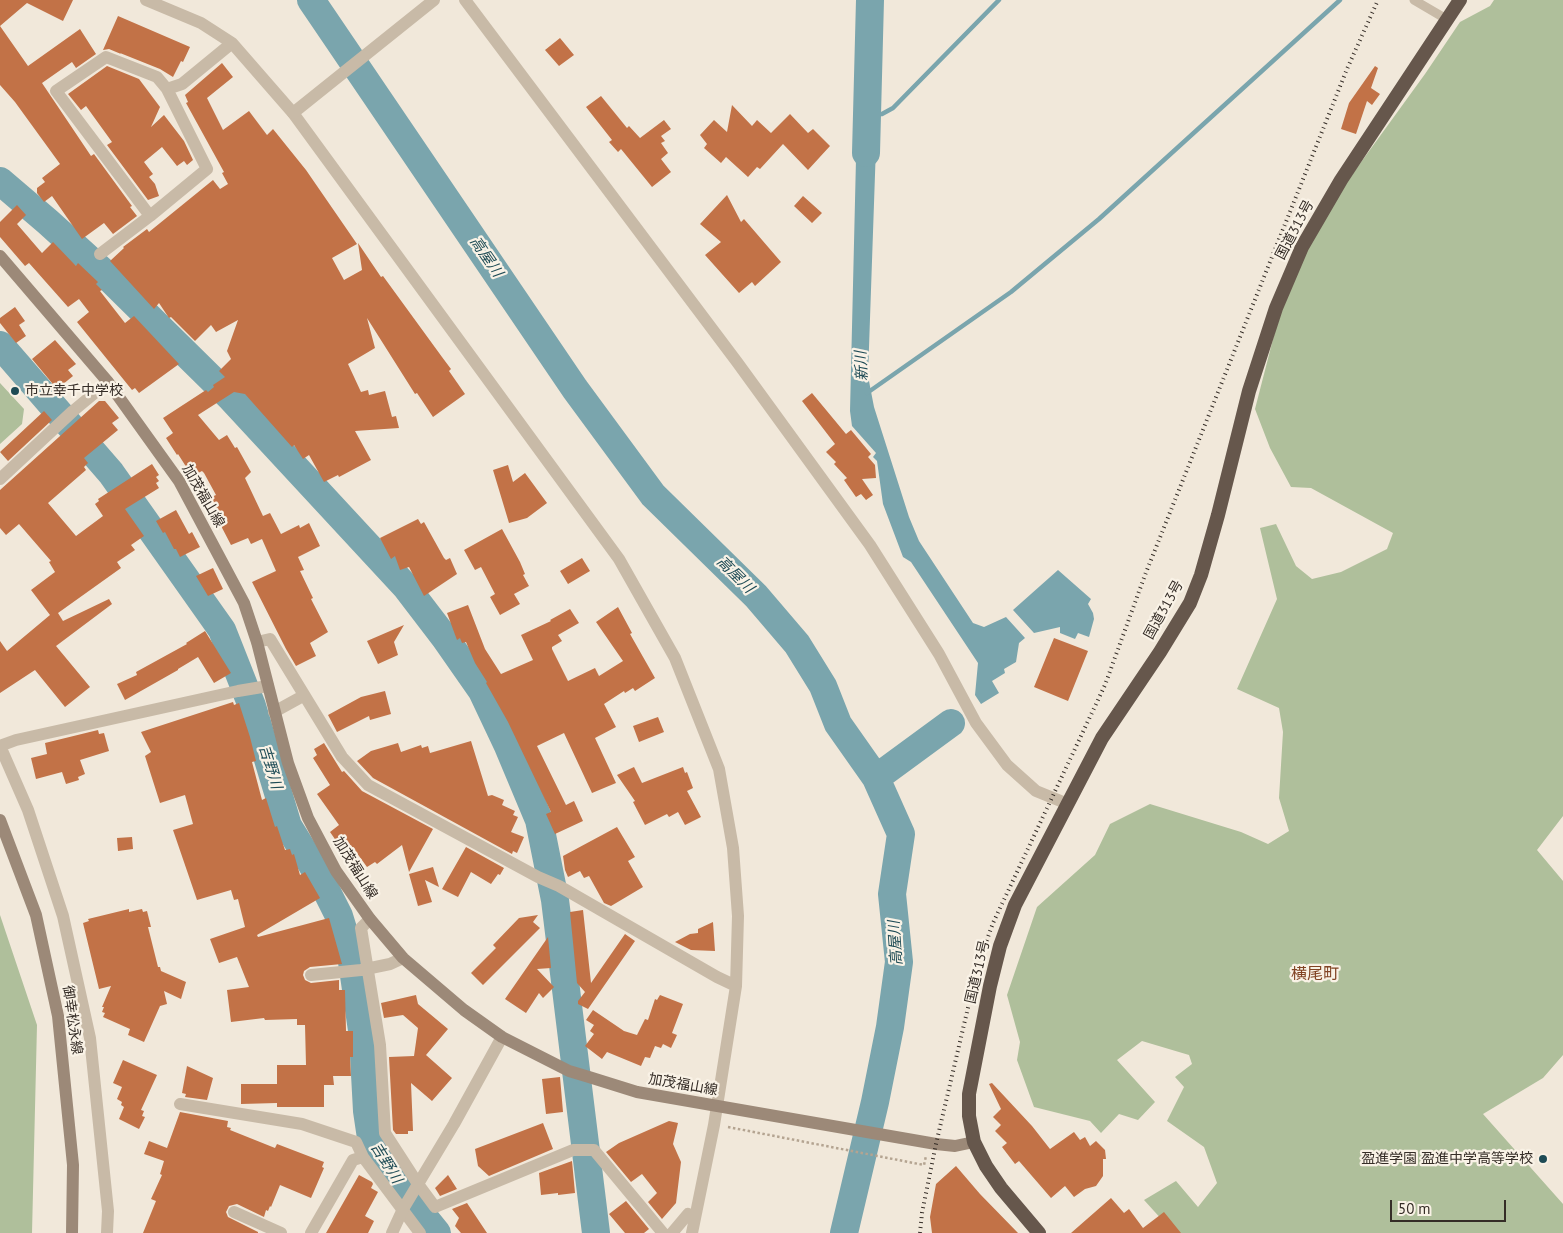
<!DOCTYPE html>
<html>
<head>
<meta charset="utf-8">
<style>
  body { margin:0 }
  #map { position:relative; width:1563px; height:1233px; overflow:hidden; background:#f1e8da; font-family:"PT Sans",sans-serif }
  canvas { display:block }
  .scale { position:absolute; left:1390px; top:1200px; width:116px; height:22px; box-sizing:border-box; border:2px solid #352d27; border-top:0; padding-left:6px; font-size:15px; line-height:18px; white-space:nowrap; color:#352d27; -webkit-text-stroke:4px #f9f2e6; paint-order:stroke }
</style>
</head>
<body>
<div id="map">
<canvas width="1563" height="1233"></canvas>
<div class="scale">50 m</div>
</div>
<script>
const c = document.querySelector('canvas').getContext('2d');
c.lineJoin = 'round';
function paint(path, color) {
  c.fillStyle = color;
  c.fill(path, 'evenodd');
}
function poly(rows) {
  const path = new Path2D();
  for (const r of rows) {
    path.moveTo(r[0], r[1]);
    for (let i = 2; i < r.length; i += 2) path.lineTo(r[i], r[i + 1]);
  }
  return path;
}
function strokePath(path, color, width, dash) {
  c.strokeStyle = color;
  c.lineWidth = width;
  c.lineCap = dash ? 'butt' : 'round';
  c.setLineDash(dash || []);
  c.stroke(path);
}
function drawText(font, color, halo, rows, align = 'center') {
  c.font = font + ' "PT Sans","Noto Sans JP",sans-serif';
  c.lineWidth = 4.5;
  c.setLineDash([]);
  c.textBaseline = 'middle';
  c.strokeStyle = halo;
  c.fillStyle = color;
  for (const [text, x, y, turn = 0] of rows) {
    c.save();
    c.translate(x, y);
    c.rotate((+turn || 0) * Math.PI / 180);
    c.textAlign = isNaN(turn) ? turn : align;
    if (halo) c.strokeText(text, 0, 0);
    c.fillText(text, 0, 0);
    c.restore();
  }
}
const green = poly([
  [1494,0,1563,0,1563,816,1537,850,1563,881,1563,1055,1543,1078,1483,1114,1563,1204,1563,1233,1174,1233,1144,1200,1176,1181,1198,1207,1217,1183,1204,1147,1167,1121,1184,1087,1175,1077,1192,1064,1189,1055,1142,1041,1117,1060,1155,1102,1138,1120,1119,1114,1101,1133,1090,1121,1034,1107,1017,1060,1020,1042,1007,995,1037,907,1095,855,1110,824,1150,804,1241,832,1268,844,1289,831,1279,798,1283,732,1279,708,1237,689,1277,599,1260,528,1276,524,1296,566,1312,579,1341,572,1387,549,1393,533,1311,488,1291,487,1270,448,1255,409,1280,312,1293,275,1343,187,1425,74,1460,22,1490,6],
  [0,383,24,409,22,424,0,444],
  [0,915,37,1025,32,1233,0,1233]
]);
const water = poly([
  [857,117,877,117,868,376,874,407,909,517,919,541,973,623,984,627,1006,617,1025,638,1019,643,1016,662,1004,669,1005,673,992,681,999,693,981,704,975,695,978,663,911,562,903,557,883,504,877,461,873,457,876,453,852,426,850,411],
  [1058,570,1091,599,1088,604,1093,613,1094,619,1089,637,1078,633,1075,639,1060,633,1060,627,1034,633,1013,610]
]);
const stream = poly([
  [867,115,882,114,893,108,999,0],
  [867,393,1011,292,1099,219,1340,0]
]);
const river = poly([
  [311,0,575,389,653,495,756,596,797,644,823,686,838,724,876,778,901,834,892,894,899,962,890,1027,875,1102,844,1233],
  [866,153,870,0],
  [0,181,48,222,101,270,230,397,406,587,445,638,482,691,508,746,539,820,555,900,596,1233],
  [0,345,111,473,222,630,252,706,288,826,319,876,339,916,351,955,363,1037,367,1111,371,1138,403,1191,437,1233],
  [876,778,951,723]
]);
const building = poly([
  [0,0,73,0,63,21,27,3,0,26],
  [118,16,190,47,183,62,181,61,173,77,160,69,120,53,121,54,109,49,103,50],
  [0,26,28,66,80,29,96,54,76,68,72,62,42,83,91,156,94,154,132,206,130,207,137,216,113,234,104,223,82,239,52,196,44,202,37,193,37,188,45,182,42,178,60,164,15,102,0,85],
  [560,38,574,55,559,66,545,50],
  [222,63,233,77,207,98,223,130,249,111,267,135,273,129,306,170,357,244,332,258,344,280,362,270,358,243,381,277,383,276,442,357,451,369,449,371,465,394,433,417,417,393,415,394,367,318,375,348,348,364,361,392,368,390,369,395,385,391,392,417,396,416,399,428,355,431,371,460,339,477,338,475,324,482,309,455,303,459,294,445,292,447,245,394,234,392,198,415,219,440,227,435,235,448,237,447,251,472,245,478,263,516,270,513,281,534,299,525,300,528,309,523,320,546,298,557,304,570,300,571,313,598,311,599,328,632,310,643,316,656,296,666,286,649,252,582,276,571,262,539,251,544,248,538,231,545,207,499,216,495,204,473,202,471,192,476,178,454,177,455,166,438,173,433,163,418,206,390,208,392,214,387,213,385,225,377,219,371,231,359,227,351,238,320,216,332,211,325,195,341,171,317,169,318,159,303,154,309,110,261,124,248,123,247,147,229,149,232,213,180,220,189,228,184,222,173,224,172,186,103,188,102,185,95],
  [107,66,139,79,160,107,151,127,164,115,184,141,193,160,187,165,184,161,177,166,162,147,144,162,153,174,149,177,155,184,159,196,148,200,107,145,112,142,86,106,81,110,68,94],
  [1375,66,1378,68,1371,88,1380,94,1372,105,1367,101,1356,134,1341,129,1349,103],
  [601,96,627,128,629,126,640,138,664,120,671,129,661,136,665,141,661,143,668,153,661,159,671,172,652,187,621,149,618,152,609,142,612,140,586,107],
  [732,105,752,126,757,120,771,133,790,114,808,133,813,129,830,146,808,170,783,144,760,169,757,167,748,177,726,157,721,163,704,148,707,144,700,135,714,120,727,132],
  [727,195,741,222,744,219,781,262,755,286,752,282,739,293,705,255,721,242,700,224],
  [803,196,822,213,812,223,794,206],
  [17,205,26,215,17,224,42,253,53,242,76,266,78,263,98,282,96,284,102,290,100,291,125,323,134,316,179,364,139,393,135,388,132,390,77,322,89,312,79,299,68,307,29,263,25,266,0,237,0,222],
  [15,307,25,321,19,325,26,336,16,343,0,323,0,318],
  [55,340,76,364,68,370,73,376,57,389,32,359],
  [812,393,846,434,851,430,871,454,868,457,875,465,876,478,862,479,873,495,866,500,861,494,856,497,844,480,847,478,834,464,836,462,826,452,835,444,802,401],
  [99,401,105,401,119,418,112,423,118,430,84,458,88,463,84,467,86,470,48,503,76,536,103,516,95,504,99,501,98,499,152,464,159,475,156,477,159,481,156,483,159,488,125,509,144,536,131,545,135,550,117,562,121,568,58,613,63,621,109,599,112,604,56,646,90,687,65,707,35,670,0,693,0,641,7,651,50,615,31,590,55,572,49,562,51,561,19,524,6,535,0,528,0,490],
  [44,411,52,420,8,461,0,452],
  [508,465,513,482,525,473,547,503,527,518,509,523,493,470],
  [176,510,189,534,192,532,200,547,180,557,176,549,174,549,165,532,163,533,156,521],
  [418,519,421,524,424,522,444,558,446,560,450,558,457,574,424,596,409,567,400,570,395,556,391,559,380,538],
  [502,529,520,562,525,574,523,575,529,586,514,594,520,604,500,615,490,597,495,594,481,567,475,570,464,550],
  [582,558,590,571,568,584,560,571],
  [213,568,223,589,208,596,196,576],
  [468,605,485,649,501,674,533,660,521,635,551,621,550,620,570,609,579,623,558,635,562,641,552,647,552,649,568,681,595,668,599,676,623,661,596,622,618,607,632,633,630,634,655,678,635,691,633,688,625,693,624,691,604,704,616,727,595,738,616,783,592,793,564,733,537,746,566,805,574,801,583,821,555,834,546,814,551,812,508,722,486,683,487,682,475,663,466,642,462,643,460,638,457,640,447,613],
  [404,625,394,642,398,655,378,664,367,641],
  [205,631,231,673,214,683,198,657,178,669,178,670,125,700,117,684,137,675,136,672,187,644,186,643],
  [1054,638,1088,651,1068,701,1034,687],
  [385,691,391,714,370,720,369,716,337,732,328,715,361,697],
  [233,702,234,705,239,703,250,737,256,761,252,762,262,800,266,798,275,827,277,826,285,850,290,849,292,855,294,854,300,875,305,872,320,898,257,935,258,937,329,918,342,964,310,967,304,971,303,975,305,980,311,983,339,980,339,990,345,990,346,1031,353,1031,353,1057,350,1057,351,1076,333,1076,334,1085,324,1085,324,1107,277,1107,277,1103,241,1104,241,1084,277,1084,277,1065,306,1065,305,1025,297,1025,297,1019,265,1020,264,1018,231,1022,227,990,249,987,237,957,219,963,210,939,245,927,238,899,234,900,231,890,197,900,173,830,193,824,185,795,160,803,145,756,151,752,141,732],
  [658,717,664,732,639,742,633,726],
  [98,730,99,734,104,733,109,751,80,760,85,774,78,777,79,780,66,784,62,772,36,779,31,758,47,754,45,743],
  [471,741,488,796,492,795,504,800,502,805,515,811,513,815,518,817,511,832,524,837,517,853,513,851,512,854,373,778,357,761,371,751,398,743,401,752,421,745,422,748,428,746,430,753],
  [324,743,342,772,344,771,362,791,433,829,409,872,402,845,377,864,375,862,367,867,354,849,346,855,330,832,339,825,317,794,330,785,313,758,317,755,314,749],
  [634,767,642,783,683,767,685,773,687,772,693,788,687,791,701,817,685,825,678,812,669,817,667,814,645,825,633,802,635,801,617,775],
  [617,827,635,857,628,861,643,887,611,906,604,903,589,876,584,878,580,871,568,877,565,870,563,856],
  [132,837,133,849,118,851,117,838],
  [466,847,504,868,500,875,498,874,491,884,471,872,458,897,442,889],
  [433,867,439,887,425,880,432,902,418,906,409,874],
  [129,909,129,912,142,909,143,912,147,911,151,927,148,927,158,967,160,967,161,971,186,982,181,999,164,991,167,1004,160,1006,144,1042,128,1035,130,1029,103,1017,105,1013,102,1012,104,1007,102,1007,111,986,99,989,83,923,89,921,88,919],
  [583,910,591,983,625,934,635,941,588,1009,578,1004,578,1001,585,992,577,983,570,912],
  [538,915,533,922,540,928,483,985,471,973,496,948,493,945,519,918],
  [713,922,715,951,691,950,675,942,690,934,698,933,698,929],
  [548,937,551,968,537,969,554,987,543,998,539,993,526,1013,505,999],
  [416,995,418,1004,448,1029,426,1055,452,1078,432,1101,411,1083,413,1131,408,1131,408,1134,396,1134,393,1130,389,1057,414,1056,418,1028,403,1015,384,1018,381,1003],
  [660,995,683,1004,672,1033,677,1035,671,1048,663,1044,661,1048,655,1046,650,1058,645,1057,641,1066,607,1052,602,1059,585,1046,594,1034,590,1031,594,1025,586,1020,593,1010,624,1031,637,1035,645,1019,648,1020,655,999,657,1000],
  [123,1060,157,1075,141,1110,144,1111,142,1116,145,1117,139,1129,119,1119,124,1107,121,1105,122,1102,117,1099,122,1087,113,1083],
  [187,1066,213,1078,207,1100,185,1097,186,1094,182,1093],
  [560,1077,563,1112,546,1114,542,1079],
  [992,1083,1032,1126,1050,1149,1074,1132,1080,1140,1085,1137,1090,1146,1096,1141,1105,1150,1106,1159,1103,1159,1103,1176,1096,1186,1085,1189,1074,1197,1065,1186,1051,1198,1019,1161,1015,1164,1002,1147,1007,1143,995,1131,1001,1125,993,1117,1001,1109,989,1084],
  [180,1112,228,1121,227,1127,231,1128,230,1130,275,1148,277,1144,324,1162,322,1167,324,1168,311,1198,280,1185,271,1207,270,1206,268,1211,266,1210,264,1217,237,1204,229,1206,226,1212,228,1217,258,1232,258,1233,143,1233,156,1201,151,1199,162,1175,160,1174,164,1161,144,1154,149,1141,167,1148],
  [669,1121,678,1123,673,1144,681,1162,676,1203,662,1219,648,1202,657,1193,642,1174,631,1182,606,1152,619,1143],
  [543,1123,553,1149,489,1176,478,1166,475,1149],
  [572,1161,575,1193,558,1195,558,1193,541,1195,539,1173],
  [956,1166,980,1194,1018,1233,932,1233,930,1217,936,1184],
  [359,1175,372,1182,373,1184,371,1188,378,1192,365,1216,374,1221,368,1233,326,1233],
  [448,1175,457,1189,440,1196,435,1188],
  [1111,1198,1124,1213,1129,1209,1143,1228,1164,1212,1181,1233,1071,1233],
  [626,1201,649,1229,644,1233,625,1233,609,1214],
  [467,1203,487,1233,461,1233,455,1226,459,1218,452,1209]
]);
const path = poly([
  [728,1127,924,1165,926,1156]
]);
const service = poly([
  [1414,0,1448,20]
]);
const minor = poly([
  [146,0,201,23,232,43,293,113,619,559,675,658,719,769,733,848,738,916,736,986,714,1125,692,1233],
  [465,0,737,362,870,545,939,654,976,723,1007,765,1036,791,1068,804],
  [150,216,56,91,106,57,157,77,167,89],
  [100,254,150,216,207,169,167,89,182,84,232,43],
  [0,479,73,411,108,382],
  [257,642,270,639,342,757,368,785,538,877,559,886,717,977,736,986],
  [274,712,303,696],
  [0,746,28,810,63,916,90,1038,108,1211,107,1233],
  [0,746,16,740,238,691,268,686],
  [370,919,361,928,380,1045,385,1133,418,1184,435,1207,573,1150,594,1150,663,1233],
  [311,975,361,970,390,964,403,958],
  [180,1104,302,1124,356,1142,363,1157],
  [234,1212,281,1233],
  [311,1233,353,1160,363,1157,420,1233],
  [672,1233,688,1214,695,1218]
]);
const tertiary = poly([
  [293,113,434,0],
  [392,1233,403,1209,454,1124,502,1037]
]);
const secondary = poly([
  [0,256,108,382,179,481,244,603,257,642,288,763,308,818,336,871,370,919,403,958,464,1010,502,1037,569,1071,589,1077,637,1092,936,1144,955,1146,974,1142],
  [0,820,36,915,58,1016,73,1165,72,1233]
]);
const trunk = poly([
  [1039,1233,1001,1188,986,1166,974,1142,969,1116,969,1094,990,986,1000,946,1015,905,1102,738,1160,652,1190,603,1201,575,1218,515,1249,391,1276,308,1302,247,1341,180,1460,0]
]);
const rail = poly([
  [920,1233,922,1213,936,1144,978,965,993,923,1105,685,1145,575,1347,69,1378,0]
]);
const markers = [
  [15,391,5,"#1e4b55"],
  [1543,1159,5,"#1e4b55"]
];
const streetNames = [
  ["国道313号",1295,230,-62],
  ["加茂福山線",203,496,60],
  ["国道313号",1164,610,-61],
  ["加茂福山線",355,868,58],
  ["国道313号",978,972,-77],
  ["御幸松永線",72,1020,82],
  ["加茂福山線",683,1085,10]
];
const poiNames = [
  ["市立幸千中学校",25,391],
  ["盈進学園 盈進中学高等学校",1533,1159,"right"]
];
const waterNames = [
  ["高屋川",486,257,56],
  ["新川",862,366,-93],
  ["高屋川",735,575,45],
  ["吉野川",270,767,73],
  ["高屋川",896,943,-94],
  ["吉野川",386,1163,58]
];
const quarterNames = [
  ["横尾町",1315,974]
];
paint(green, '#afbf9b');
paint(water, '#7aa5ad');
strokePath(stream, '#7aa5ad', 4.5);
strokePath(river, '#7aa5ad', 28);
paint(building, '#c27247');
strokePath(path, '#b4a491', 2.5, [2.5, 2.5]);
strokePath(service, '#c8baa7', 9);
strokePath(minor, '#c8baa7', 12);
strokePath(tertiary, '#c8baa7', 12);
strokePath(secondary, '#9c8978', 12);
strokePath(trunk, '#66574c', 14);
strokePath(rail, '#352d27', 4, [1, 4]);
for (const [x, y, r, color] of markers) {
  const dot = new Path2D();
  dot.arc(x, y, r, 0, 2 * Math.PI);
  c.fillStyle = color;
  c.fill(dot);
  strokePath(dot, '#f9f2e6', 2);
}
drawText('14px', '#352d27', '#f9f2e6', streetNames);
drawText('14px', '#352d27', '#f9f2e6', poiNames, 'left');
drawText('italic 15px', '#1e4b55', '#f9f2e6', waterNames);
drawText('16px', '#814323', '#f9f2e6', quarterNames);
</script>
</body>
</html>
